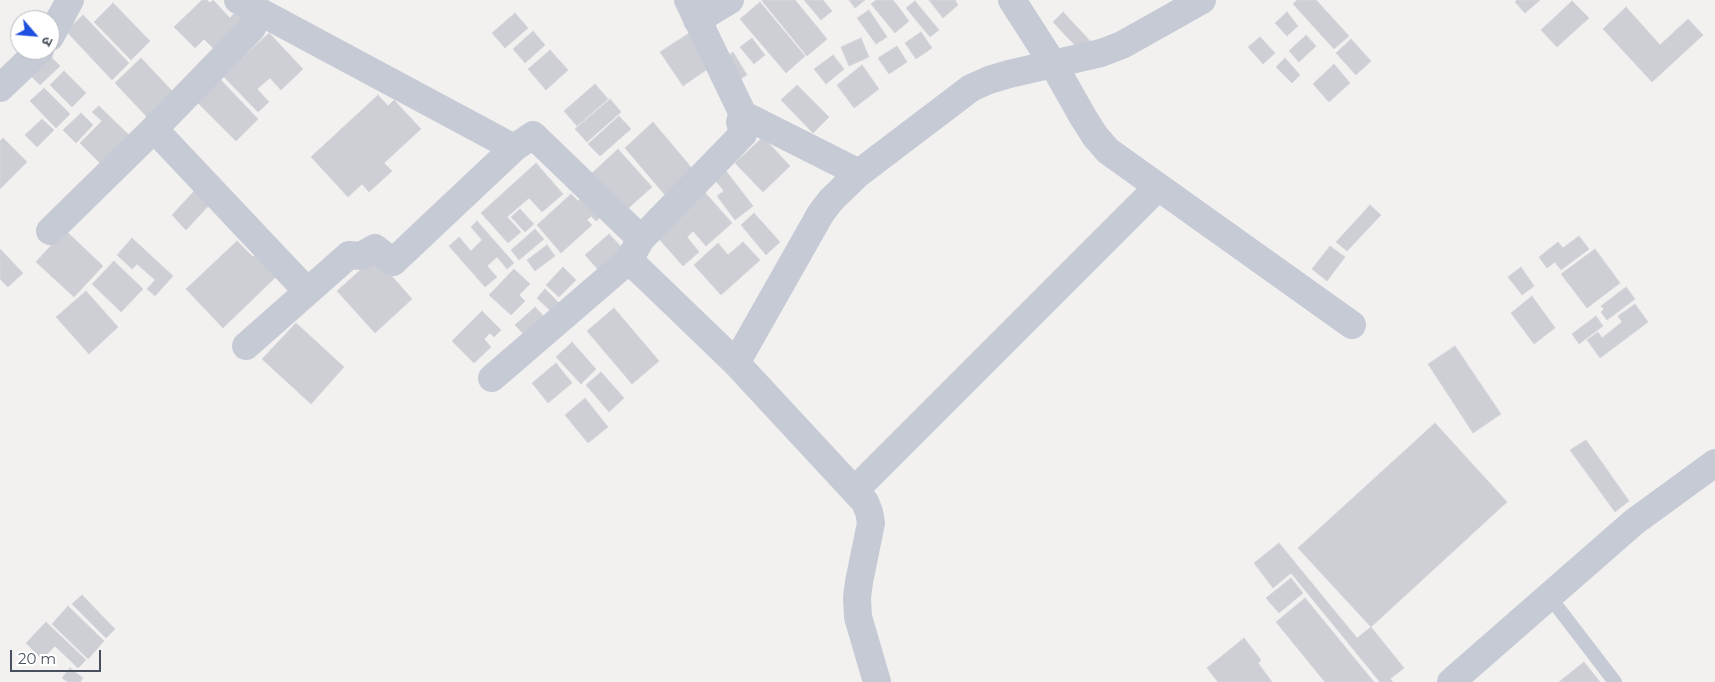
<!DOCTYPE html>
<html>
<head>
<meta charset="utf-8">
<style>
  body { margin:0 }
  #map { position:relative; width:1715px; height:682px; overflow:hidden; background:#f3f1f0; font-family:Montserrat,"Noto Sans Devanagari",sans-serif }
  canvas { display:block }
  .north { position:absolute; left:10px; top:10px; width:50px; height:50px; box-sizing:border-box; background:#fff; border:1px solid #b6b9be; border-radius:50%; rotate:117deg; font-size:14px; font-weight:700; line-height:20px; text-align:center; color:#49505d }
  .north::after { content:''; display:block; margin:auto; width:18px; height:22px; background:#1f50df; clip-path:polygon(50% 0,100% 100%,50% 72%,0 100%) }
  .scale { position:absolute; left:10px; top:650px; width:91px; height:22px; box-sizing:border-box; border:2px solid #49505d; border-top:0; padding-left:6px; font-size:15px; line-height:18px; white-space:nowrap; color:#49505d; -webkit-text-stroke:4px #fff; paint-order:stroke }
</style>
</head>
<body>
<div id="map">
<canvas width="1715" height="682"></canvas>
<div class="north">उ</div>
<div class="scale">20 m</div>
</div>
<script>
const c = document.querySelector('canvas').getContext('2d');
c.lineJoin = 'round';
function paint(path, color) {
  c.fillStyle = color;
  c.fill(path, 'evenodd');
}
function poly(rows) {
  const path = new Path2D();
  for (const r of rows) {
    path.moveTo(r[0], r[1]);
    for (let i = 2; i < r.length; i += 2) path.lineTo(r[i], r[i + 1]);
  }
  return path;
}
function strokePath(path, color, width, dash) {
  c.strokeStyle = color;
  c.lineWidth = width;
  c.lineCap = dash ? 'butt' : 'round';
  c.setLineDash(dash || []);
  c.stroke(path);
}
const building = poly([
  [202,0,207,0,210,3,213,0,230,18,238,9,251,22,216,51,204,39,195,48,174,27,202,0],
  [763,0,795,0,827,39,807,56,762,1,763,0],
  [804,0,823,0,832,11,821,20,804,0],
  [849,0,865,0,855,8,849,0],
  [876,0,893,0,909,21,895,33,871,4,876,0],
  [929,0,955,0,958,5,943,18,929,0],
  [1297,0,1316,0,1349,36,1334,49,1293,4,1297,0],
  [1517,0,1540,0,1525,13,1515,2,1517,0],
  [915,1,939,30,930,37,906,8,915,1],
  [1572,1,1589,18,1557,47,1541,30,1572,1],
  [760,2,805,56,786,73,740,19,760,2],
  [113,3,150,41,131,60,94,22,113,3],
  [1626,7,1660,45,1688,19,1703,35,1652,82,1603,29,1626,7],
  [869,10,887,37,876,44,857,18,869,10],
  [1063,12,1093,44,1083,54,1053,22,1063,12],
  [1287,12,1298,26,1287,36,1275,23,1287,12],
  [515,13,528,28,505,48,492,33,515,13],
  [83,15,129,63,112,80,66,31,83,15],
  [694,30,716,63,683,86,660,52,694,30],
  [533,31,545,45,525,63,513,49,533,31],
  [921,32,932,48,916,59,905,43,921,32],
  [269,33,303,69,281,90,270,78,257,89,269,102,258,112,223,76,269,33],
  [1306,35,1316,46,1299,62,1289,51,1306,35],
  [1260,37,1275,53,1263,64,1248,47,1260,37],
  [752,38,765,55,754,64,740,47,752,38],
  [861,38,869,57,849,66,841,47,861,38],
  [1351,39,1371,61,1356,75,1336,53,1351,39],
  [897,46,907,62,889,74,878,58,897,46],
  [550,50,568,70,546,90,528,69,550,50],
  [45,51,60,66,40,85,26,71,45,51],
  [733,52,747,75,735,82,722,60,733,52],
  [833,55,844,69,826,84,814,69,833,55],
  [141,58,173,92,147,117,115,83,141,58],
  [1285,58,1300,75,1292,83,1276,67,1285,58],
  [1334,64,1350,83,1329,102,1313,84,1334,64],
  [862,65,879,89,854,108,837,85,862,65],
  [64,71,86,93,72,107,50,85,64,71],
  [218,77,258,119,236,141,195,100,218,77],
  [595,84,608,99,577,126,564,111,595,84],
  [797,85,829,117,813,133,781,100,797,85],
  [44,88,70,114,56,128,30,101,44,88],
  [378,95,388,106,394,100,421,129,384,163,392,171,369,192,362,184,348,197,311,157,378,95],
  [610,99,621,112,587,142,575,129,610,99],
  [99,106,134,140,106,169,80,143,102,121,92,112,99,106],
  [81,113,93,125,76,143,63,130,81,113],
  [619,116,631,129,600,156,588,144,619,116],
  [42,119,54,130,37,147,25,135,42,119],
  [653,122,696,173,671,202,625,148,653,122],
  [763,137,790,166,763,192,735,163,763,137],
  [3,138,27,162,0,189,0,141,3,138],
  [618,149,652,187,623,213,590,175,618,149],
  [536,163,563,194,542,212,529,198,507,217,521,232,508,243,481,213,536,163],
  [726,171,753,206,735,220,717,196,724,191,714,179,726,171],
  [701,188,732,223,706,246,693,231,687,237,699,252,683,266,652,231,701,188],
  [196,189,211,203,186,230,172,215,196,189],
  [571,194,578,201,585,195,603,215,596,221,591,216,587,220,592,225,561,253,537,225,571,194],
  [1370,205,1381,215,1347,251,1336,242,1370,205],
  [520,209,534,224,525,232,511,217,520,209],
  [754,213,780,242,766,255,741,225,754,213],
  [477,221,514,263,507,269,497,257,487,266,497,277,485,287,449,246,459,237,471,251,482,240,471,227,477,221],
  [535,229,544,239,519,260,511,250,535,229],
  [65,230,103,266,74,297,36,262,65,230],
  [609,234,625,251,601,273,585,255,609,234],
  [1579,236,1589,249,1561,270,1555,262,1547,268,1539,257,1558,242,1563,248,1579,236],
  [132,238,173,276,155,296,147,289,155,280,137,264,132,269,117,255,132,238],
  [237,241,253,257,262,249,282,271,223,328,186,289,237,241],
  [743,242,760,260,721,295,694,265,718,243,728,255,743,242],
  [547,245,555,256,535,271,527,260,547,245],
  [1330,246,1345,257,1327,281,1312,269,1330,246],
  [0,249,23,273,8,287,0,279,0,249],
  [1595,249,1620,283,1587,308,1561,274,1595,249],
  [375,257,412,299,375,333,337,291,375,257],
  [114,261,143,289,121,312,92,284,114,261],
  [563,267,576,280,559,297,546,285,563,267],
  [1521,267,1534,286,1522,295,1508,277,1521,267],
  [514,269,530,284,519,295,525,301,511,315,489,295,514,269],
  [1626,287,1635,299,1607,320,1601,312,1604,309,1601,306,1626,287],
  [545,289,564,308,556,316,537,298,545,289],
  [86,291,118,327,89,354,56,317,86,291],
  [1532,296,1555,328,1534,344,1511,313,1532,296],
  [1635,304,1648,322,1600,358,1587,340,1598,332,1602,338,1622,322,1618,316,1635,304],
  [535,307,550,323,530,341,515,325,535,307],
  [614,308,659,361,632,384,587,331,614,308],
  [482,311,501,330,494,337,490,333,484,339,491,347,474,363,452,341,482,311],
  [1596,316,1603,326,1579,344,1572,334,1596,316],
  [296,323,344,367,311,404,262,359,296,323],
  [572,342,596,369,581,384,556,357,572,342],
  [1455,346,1501,414,1473,433,1428,364,1455,346],
  [556,363,572,383,548,403,532,383,556,363],
  [601,372,624,398,609,412,586,385,601,372],
  [585,398,608,427,588,443,565,415,585,398],
  [1435,423,1507,502,1371,627,1298,548,1435,423],
  [1586,440,1629,501,1615,512,1570,450,1586,440],
  [1279,543,1357,638,1371,627,1404,668,1390,679,1393,682,1380,682,1291,573,1273,588,1254,563,1279,543],
  [1291,578,1303,593,1279,613,1266,598,1291,578],
  [82,595,115,629,106,638,72,604,82,595],
  [1305,598,1374,682,1325,682,1276,622,1305,598],
  [68,606,104,641,88,659,52,624,68,606],
  [46,622,86,660,78,668,55,646,42,659,26,643,46,622],
  [1244,638,1261,660,1258,663,1272,682,1218,682,1207,668,1244,638],
  [1584,662,1600,682,1559,682,1584,662],
  [70,668,83,678,80,682,68,682,62,678,70,668]
]);
const lane = poly([
  [1549,596,1615,682]
]);
const street = poly([
  [238,0,514,148,533,135,641,239,629,260,736,363,865,502,869,512,871,523,859,582,857,598,858,617,877,682],
  [1012,0,1053,64,1083,117,1095,136,1108,151,1352,325],
  [697,20,730,0],
  [50,37,70,0],
  [0,88,40,50],
  [742,114,859,173],
  [154,129,307,291],
  [50,231,154,129,252,28,257,9],
  [641,239,743,134,740,122,742,119,741,110,688,0],
  [246,346,349,255,361,256,375,248,393,262,514,148],
  [736,363,821,213,831,200,859,173,971,88,989,80,1009,74,1101,53,1122,45,1202,0],
  [492,378,629,260],
  [855,490,1158,187],
  [1451,682,1634,522,1715,463]
]);
paint(building, '#cecfd5');
strokePath(building, '#d5d5dc', 1);
strokePath(lane, '#c5cad5', 14);
strokePath(street, '#c5cad5', 28);
</script>
</body>
</html>
